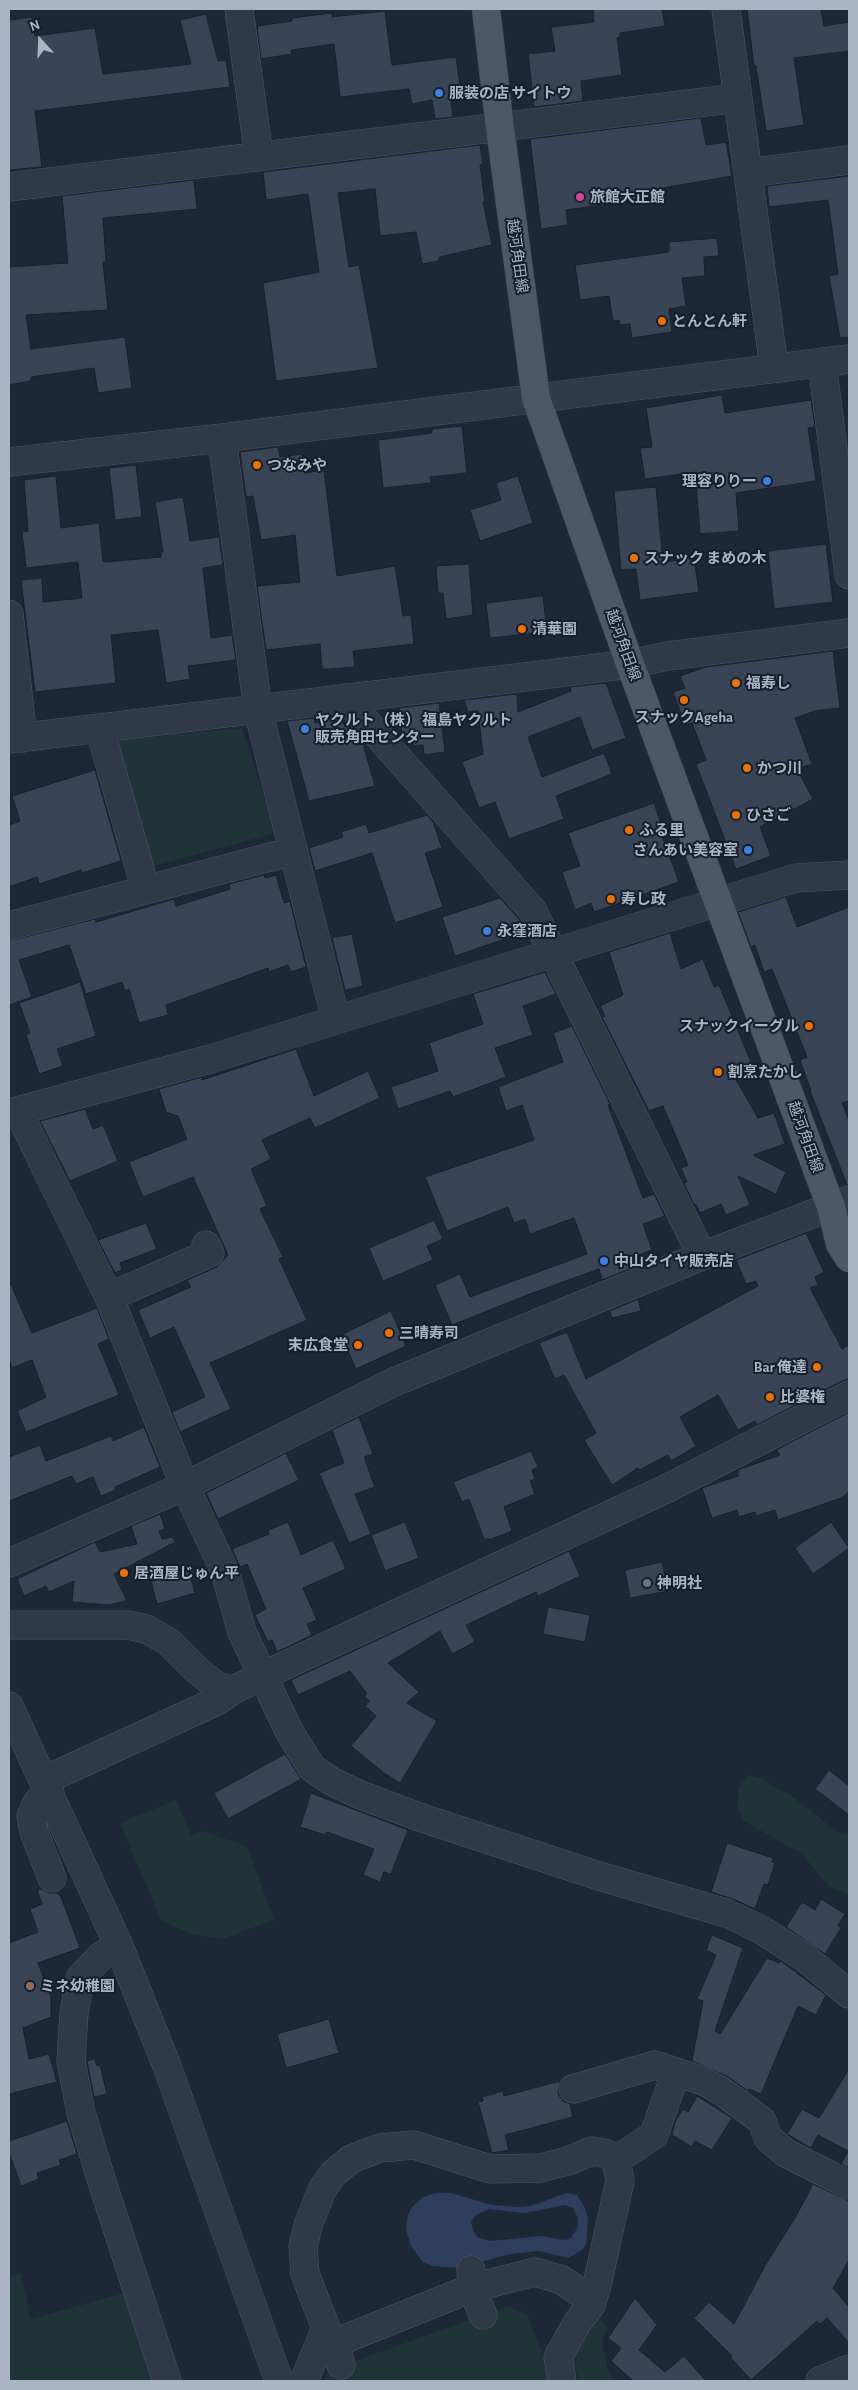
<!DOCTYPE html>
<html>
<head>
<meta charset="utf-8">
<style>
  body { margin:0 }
  #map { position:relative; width:858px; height:2390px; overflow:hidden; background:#1e2736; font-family:"Alegreya Sans",sans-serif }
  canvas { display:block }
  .frame { position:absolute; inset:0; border:10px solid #abb3c4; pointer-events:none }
  .north { position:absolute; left:15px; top:15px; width:50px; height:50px; -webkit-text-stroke:4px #171e2b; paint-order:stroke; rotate:340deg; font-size:14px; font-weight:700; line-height:20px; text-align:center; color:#abb3c4 }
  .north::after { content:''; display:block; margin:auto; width:18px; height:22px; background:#abb3c4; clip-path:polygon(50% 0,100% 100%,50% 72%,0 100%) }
</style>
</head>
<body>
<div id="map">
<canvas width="858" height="2390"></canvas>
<div class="frame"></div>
<div class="north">N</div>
</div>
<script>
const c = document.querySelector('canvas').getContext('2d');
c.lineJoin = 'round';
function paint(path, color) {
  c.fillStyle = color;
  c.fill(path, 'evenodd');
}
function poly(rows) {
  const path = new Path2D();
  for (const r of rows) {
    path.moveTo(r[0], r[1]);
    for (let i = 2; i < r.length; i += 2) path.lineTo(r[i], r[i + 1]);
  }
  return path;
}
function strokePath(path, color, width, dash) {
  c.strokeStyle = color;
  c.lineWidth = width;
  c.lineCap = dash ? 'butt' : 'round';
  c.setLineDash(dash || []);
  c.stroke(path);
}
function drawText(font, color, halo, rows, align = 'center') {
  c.font = font + ' "Alegreya Sans","Noto Sans JP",sans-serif';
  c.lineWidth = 4;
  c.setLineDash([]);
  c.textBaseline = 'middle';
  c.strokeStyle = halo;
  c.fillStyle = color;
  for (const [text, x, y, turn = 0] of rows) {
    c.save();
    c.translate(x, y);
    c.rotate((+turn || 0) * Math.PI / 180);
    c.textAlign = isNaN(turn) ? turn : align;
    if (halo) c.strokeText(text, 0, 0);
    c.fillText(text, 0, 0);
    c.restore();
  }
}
const green = poly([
  [242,728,276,833,147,868,112,741],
  [748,1775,761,1778,794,1798,839,1833,849,1835,849,1895,828,1886,802,1854,744,1821,737,1808,739,1787],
  [176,1800,191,1836,202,1831,247,1846,274,1920,222,1939,188,1933,161,1920,120,1823],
  [21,2274,31,2319,128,2292,160,2381,9,2381,9,2276],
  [510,2306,528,2316,552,2381,324,2381,329,2370],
  [596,2316,609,2328,602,2340,604,2353,609,2374,616,2381,580,2381,571,2360]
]);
const water = poly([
  [436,2193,451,2193,492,2205,519,2207,531,2206,566,2193,577,2195,584,2206,588,2219,586,2244,582,2250,568,2258,539,2251,510,2254,459,2268,432,2266,423,2262,418,2256,411,2246,406,2230,408,2215,412,2207,423,2197],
  [565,2205,573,2208,578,2218,578,2227,570,2239,563,2240,542,2236,490,2241,477,2237,473,2230,471,2222,476,2215,489,2209,525,2213]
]);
const building = poly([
  [593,9,662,9,665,26,620,33,620,37,617,38,622,75,581,81,583,101,534,107,528,54,555,51,551,27,594,22,593,9],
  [747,9,821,9,824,26,849,22,849,51,794,58,804,125,766,131,756,66,754,66,747,9],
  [385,11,392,65,456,57,461,92,450,94,453,117,435,119,432,100,412,104,409,89,340,97,334,44,291,50,292,54,261,59,257,26,292,21,292,18,332,13,332,17,385,11],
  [206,14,218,61,226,60,230,87,35,111,42,167,9,170,9,20,32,17,35,36,95,28,103,74,191,64,180,20,206,14],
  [701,118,706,145,726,142,732,176,646,191,647,199,566,210,568,225,541,229,530,139,701,118],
  [480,145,483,164,480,165,485,202,483,202,492,245,439,257,439,261,422,264,416,232,380,236,375,189,338,193,349,267,359,265,378,368,276,381,263,283,319,272,308,194,266,200,263,172,480,145],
  [849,176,849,337,840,338,829,276,838,274,828,200,769,207,767,186,849,176],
  [194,180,197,209,103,218,106,261,103,262,108,310,26,315,31,349,125,337,132,388,98,393,94,368,31,377,31,381,9,385,9,267,68,263,62,196,194,180],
  [717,238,719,256,704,257,705,276,682,278,686,306,669,309,672,332,632,338,630,324,620,325,619,320,613,321,609,296,580,300,575,265,669,252,669,242,717,238],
  [722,395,725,413,811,400,815,427,808,428,816,481,736,493,739,531,700,534,695,472,645,479,640,448,652,447,646,408,722,395],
  [462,426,467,473,430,477,431,483,383,488,378,440,432,433,432,429,462,426],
  [278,447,280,457,302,454,305,473,324,470,337,576,395,566,403,616,411,615,414,644,353,651,355,667,330,669,322,669,320,644,266,650,257,586,300,582,295,535,261,540,253,496,246,497,240,452,278,447],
  [136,465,142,517,115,520,109,468,136,465],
  [56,476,61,528,99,523,103,561,106,562,161,557,161,552,163,552,155,502,183,497,190,541,219,537,223,565,203,568,211,638,232,635,236,660,188,666,190,679,166,683,158,630,111,635,116,683,35,692,21,580,42,578,43,602,82,598,78,562,26,568,22,532,28,531,24,480,56,476],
  [518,476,533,523,480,541,470,510,501,500,496,483,518,476],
  [656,487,663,562,694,558,699,592,640,600,636,569,621,570,614,491,656,487],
  [826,544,833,602,774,609,768,551,826,544],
  [469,564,473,615,446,619,443,593,438,593,436,566,469,564],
  [543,596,547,632,490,638,486,603,543,596],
  [833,651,840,708,815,711,795,718,812,764,797,769,813,799,760,827,771,856,736,869,696,764,706,760,692,723,685,725,673,692,685,688,680,676,706,667,833,651],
  [606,683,626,738,592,750,580,717,528,737,542,777,604,753,612,774,556,796,564,819,509,839,495,802,479,808,462,762,483,754,478,711,468,712,464,700,517,694,518,712,571,691,570,687,606,683],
  [439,703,445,752,424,755,423,745,414,746,412,736,402,737,399,708,439,703],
  [340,716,345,727,348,726,353,731,357,745,363,744,375,786,309,801,287,721,314,718,315,723,340,716],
  [95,770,121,861,82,873,81,870,39,884,37,877,9,887,9,825,20,821,12,796,95,770],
  [654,803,663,829,660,830,679,882,594,912,591,903,575,910,562,872,580,866,568,833,654,803],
  [427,815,433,822,442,848,425,853,443,907,395,923,372,853,315,871,309,848,343,837,341,832,366,824,369,833,427,815],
  [264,875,265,878,276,875,284,903,290,901,306,967,291,972,288,965,269,972,268,968,166,1005,168,1015,139,1023,129,989,125,991,122,982,86,994,69,945,19,960,32,997,9,1005,9,941,95,919,96,922,174,899,176,906,230,889,229,884,264,875],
  [786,897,797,927,849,907,849,1101,842,1103,849,1120,849,1185,847,1185,810,1091,811,1091,800,1060,807,1057,772,969,764,972,755,945,751,947,738,912,786,897],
  [500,898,519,919,526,932,455,956,442,917,500,898],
  [670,933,681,969,703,959,714,987,719,985,754,1069,734,1076,758,1118,774,1113,785,1144,753,1155,786,1172,776,1194,738,1176,750,1205,726,1215,721,1204,700,1213,696,1204,694,1205,684,1183,687,1182,681,1168,688,1165,663,1106,649,1111,602,1017,605,1016,600,1006,623,995,609,952,670,933],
  [352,934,363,986,345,990,332,938,352,934],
  [545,972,556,994,523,1006,533,1035,495,1048,506,1077,453,1097,450,1091,398,1109,391,1087,438,1071,429,1043,483,1024,473,994,545,972],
  [80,982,96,1036,57,1049,63,1066,39,1074,26,1035,30,1033,19,1003,80,982],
  [572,1026,610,1104,608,1105,643,1198,654,1194,665,1216,643,1224,652,1250,628,1259,630,1269,602,1280,599,1269,527,1295,452,1325,435,1285,460,1274,470,1297,587,1254,574,1218,530,1234,525,1219,514,1223,508,1207,447,1231,425,1177,534,1140,522,1105,506,1111,498,1087,563,1062,553,1033,572,1026],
  [296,1049,314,1096,368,1071,380,1098,315,1128,310,1118,262,1140,271,1159,251,1169,267,1206,260,1209,283,1257,279,1259,307,1320,210,1363,231,1409,180,1432,172,1412,205,1397,174,1327,150,1338,138,1310,191,1287,187,1280,217,1267,228,1255,193,1177,143,1197,129,1162,187,1139,178,1116,166,1112,159,1089,202,1077,202,1080,296,1049],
  [85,1109,93,1129,103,1125,118,1161,70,1181,40,1121,85,1109],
  [434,1220,443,1239,427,1246,433,1260,383,1281,369,1248,434,1220],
  [146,1223,157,1249,120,1263,122,1270,115,1273,98,1240,146,1223],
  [806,1233,824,1272,815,1277,818,1285,810,1288,842,1349,849,1345,849,1379,842,1381,757,1425,755,1421,738,1430,718,1395,680,1417,696,1446,671,1461,668,1455,639,1470,638,1468,612,1485,584,1440,596,1433,564,1375,555,1379,539,1343,567,1332,586,1379,758,1286,756,1281,746,1284,736,1260,806,1233],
  [9,1280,32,1333,97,1308,109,1339,98,1344,119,1395,26,1432,17,1411,46,1397,32,1360,12,1368,9,1358,9,1280],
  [638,1299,641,1311,612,1318,610,1311,638,1299],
  [391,1311,406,1346,356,1369,341,1335,391,1311],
  [849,1412,849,1492,841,1498,778,1520,775,1510,756,1516,755,1512,739,1517,737,1510,712,1518,702,1488,738,1476,738,1470,780,1455,776,1450,849,1412],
  [359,1417,373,1454,364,1457,375,1487,355,1494,371,1534,349,1543,319,1473,344,1463,332,1430,359,1417],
  [144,1427,160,1467,115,1487,116,1490,101,1496,93,1477,76,1484,72,1476,9,1501,9,1457,40,1445,46,1461,111,1436,113,1441,144,1427],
  [531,1451,538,1467,532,1470,535,1479,530,1481,535,1494,504,1507,512,1531,491,1539,484,1539,469,1499,462,1502,453,1482,531,1451],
  [286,1453,299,1480,218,1519,206,1493,286,1453],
  [160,1514,165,1529,159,1531,162,1539,173,1537,175,1542,114,1574,127,1601,108,1605,72,1602,74,1581,49,1592,46,1586,24,1596,17,1579,95,1542,100,1552,137,1544,131,1526,160,1514],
  [288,1522,301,1555,333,1540,346,1569,303,1588,317,1620,307,1624,312,1635,277,1652,272,1640,268,1642,255,1615,266,1609,247,1564,240,1567,232,1549,269,1534,268,1530,288,1522],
  [405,1522,419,1558,385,1571,371,1535,405,1522],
  [831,1522,849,1548,813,1574,795,1548,831,1522],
  [569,1551,580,1576,538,1596,536,1592,466,1625,475,1642,452,1654,440,1631,388,1663,419,1692,407,1703,437,1721,400,1783,384,1773,351,1746,376,1716,365,1706,369,1701,364,1696,367,1694,350,1671,298,1695,291,1680,569,1551],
  [662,1562,668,1591,630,1598,625,1570,662,1562],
  [188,1567,195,1593,157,1604,151,1582,188,1567],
  [548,1607,590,1615,585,1642,543,1634,548,1607],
  [285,1754,301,1779,228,1819,214,1793,285,1754],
  [829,1770,849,1786,849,1815,815,1789,829,1770],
  [311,1793,408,1830,391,1874,384,1872,380,1882,363,1875,374,1849,327,1832,325,1835,300,1827,311,1793],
  [727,1843,773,1858,772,1862,775,1863,768,1885,764,1884,755,1909,733,1899,711,1892,727,1843],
  [41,1889,49,1893,57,1893,61,1897,80,1948,38,1963,51,1997,51,2017,23,2028,29,2059,49,2054,57,2082,9,2094,9,1943,38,1932,30,1909,42,1904,37,1890,41,1889],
  [821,1899,845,1914,838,1926,841,1928,825,1954,786,1927,802,1902,815,1910,821,1899],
  [712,1935,743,1948,715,2031,720,2034,767,1958,779,1963,781,1961,826,1995,816,2015,798,2006,761,2094,749,2089,748,2091,727,2076,692,2061,703,2001,697,1999,716,1955,706,1950,712,1935],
  [329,2019,339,2053,286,2068,277,2034,329,2019],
  [95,2059,97,2066,100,2065,107,2094,94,2097,87,2061,95,2059],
  [849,2069,849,2168,841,2164,848,2151,818,2135,811,2148,787,2134,802,2109,819,2118,849,2069],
  [560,2081,558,2094,563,2101,570,2104,573,2117,505,2135,509,2150,492,2153,478,2102,483,2101,482,2097,503,2091,504,2096,560,2081],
  [697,2096,732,2118,712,2150,695,2141,692,2147,672,2135,675,2122,683,2109,688,2112,697,2096],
  [67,2121,77,2154,59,2160,61,2165,37,2173,39,2179,21,2186,9,2152,9,2141,67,2121],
  [813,2184,849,2201,849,2260,833,2288,849,2307,849,2343,827,2318,820,2324,817,2321,751,2380,731,2358,732,2356,694,2318,709,2302,734,2324,766,2264,795,2218,813,2184],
  [635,2298,657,2325,639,2350,665,2372,684,2356,706,2381,633,2381,611,2361,621,2348,608,2338,635,2298]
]);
const minor = poly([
  [239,9,259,157],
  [726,9,774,368],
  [748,173,849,160],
  [9,187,738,98],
  [822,362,849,575],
  [222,438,258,710,336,1020],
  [9,462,222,438,849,359],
  [9,614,23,738],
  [345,698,532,910,702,1256],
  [100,730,146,890],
  [9,739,566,672,630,664,668,656,849,633],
  [9,926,293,851],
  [18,1111,109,1297,185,1486,225,1572,242,1632,289,1731,312,1768,331,1781,358,1794,422,1818,599,1876,726,1913,760,1929,804,1957,849,1994],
  [9,1113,210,1059,796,878,849,875],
  [109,1297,210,1253,206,1245],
  [9,1563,185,1486,394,1382,702,1256,849,1200],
  [9,1625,128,1625,146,1629,169,1642,198,1671,218,1687,233,1690],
  [9,1706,119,1946,167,2066,279,2381],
  [45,1780,217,1701,233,1690,262,1676,668,1488,849,1395],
  [50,1792,38,1801,31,1816,34,1832,52,1878],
  [119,1946,101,1956,80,1978,74,2013,71,2061,81,2113,103,2185,167,2381],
  [573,2089,655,2065,703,2081,720,2090,762,2121,768,2138,786,2153,849,2185],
  [616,2160,654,2135,676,2072],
  [471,2270,472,2288,483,2315],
  [325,2334,335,2343,472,2288,535,2272,562,2280,592,2301],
  [335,2343,341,2365],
  [304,2381,326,2328,305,2274,303,2246,309,2223,322,2190,333,2174,351,2159,380,2148,414,2145,490,2169,540,2168,568,2161,592,2151,605,2153,616,2160,620,2181,597,2285,591,2305,577,2323,558,2357,562,2381],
  [820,2381,849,2369]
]);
const major = poly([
  [486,9,500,128,536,398,630,664,831,1207,840,1244,849,1258]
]);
const markers = [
  [439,93,5,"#3f7fe0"],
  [580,197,5,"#d1479c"],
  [662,321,5,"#e8710a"],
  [257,465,5,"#e8710a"],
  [767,481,5,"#3f7fe0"],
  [634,558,5,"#e8710a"],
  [522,629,5,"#e8710a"],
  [736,683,5,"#e8710a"],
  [684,700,5,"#e8710a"],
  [305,729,5,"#3f7fe0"],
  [747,768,5,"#e8710a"],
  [736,815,5,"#e8710a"],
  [629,830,5,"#e8710a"],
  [748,850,5,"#3f7fe0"],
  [611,899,5,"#e8710a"],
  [487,931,5,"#3f7fe0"],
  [809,1026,5,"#e8710a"],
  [718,1072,5,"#e8710a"],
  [604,1261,5,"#3f7fe0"],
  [389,1333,5,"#e8710a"],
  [358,1345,5,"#e8710a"],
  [817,1367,5,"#e8710a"],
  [770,1397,5,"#e8710a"],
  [124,1573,5,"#e8710a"],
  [647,1583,5,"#6b7280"],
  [30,1986,5,"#8d6e63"]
];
const poiNames = [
  ["服装の店 サイトウ",449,93],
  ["旅館大正館",590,197],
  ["とんとん軒",672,321],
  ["つなみや",267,465],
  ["理容りりー",757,481,"right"],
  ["スナック まめの木",644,558],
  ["清華園",532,629],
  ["福寿し",746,683],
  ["スナックAgeha",684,717,"center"],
  ["ヤクルト（株） 福島ヤクルト",315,720],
  ["販売角田センター",315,737],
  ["かつ川",757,768],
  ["ひさご",746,815],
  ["ふる里",639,830],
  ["さんあい美容室",738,850,"right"],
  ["寿し政",621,899],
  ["永窪酒店",497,931],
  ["スナックイーグル",799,1026,"right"],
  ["割烹たかし",728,1072],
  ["中山タイヤ販売店",614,1261],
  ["三晴寿司",399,1333],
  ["末広食堂",348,1345,"right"],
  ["Bar 俺達",807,1367,"right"],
  ["比婆権",780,1397],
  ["居酒屋じゅん平",134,1573],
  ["神明社",657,1583],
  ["ミネ幼稚園",40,1986]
];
const streetNames = [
  ["越河角田線",517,256,82],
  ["越河角田線",623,645,70],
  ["越河角田線",805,1137,70]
];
paint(green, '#203337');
paint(water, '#2e3e5c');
paint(building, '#394457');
strokePath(building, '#19202d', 1);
strokePath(minor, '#4f5665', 29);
strokePath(major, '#3b4250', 29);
strokePath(minor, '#313947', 28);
strokePath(major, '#4f5767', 28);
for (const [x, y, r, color] of markers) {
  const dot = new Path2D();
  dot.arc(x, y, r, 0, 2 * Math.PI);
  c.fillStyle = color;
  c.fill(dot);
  strokePath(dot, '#171e2b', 2);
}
drawText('bold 15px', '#abb3c4', '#171e2b', poiNames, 'left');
drawText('15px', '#abb3c4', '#171e2b', streetNames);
</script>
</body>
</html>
